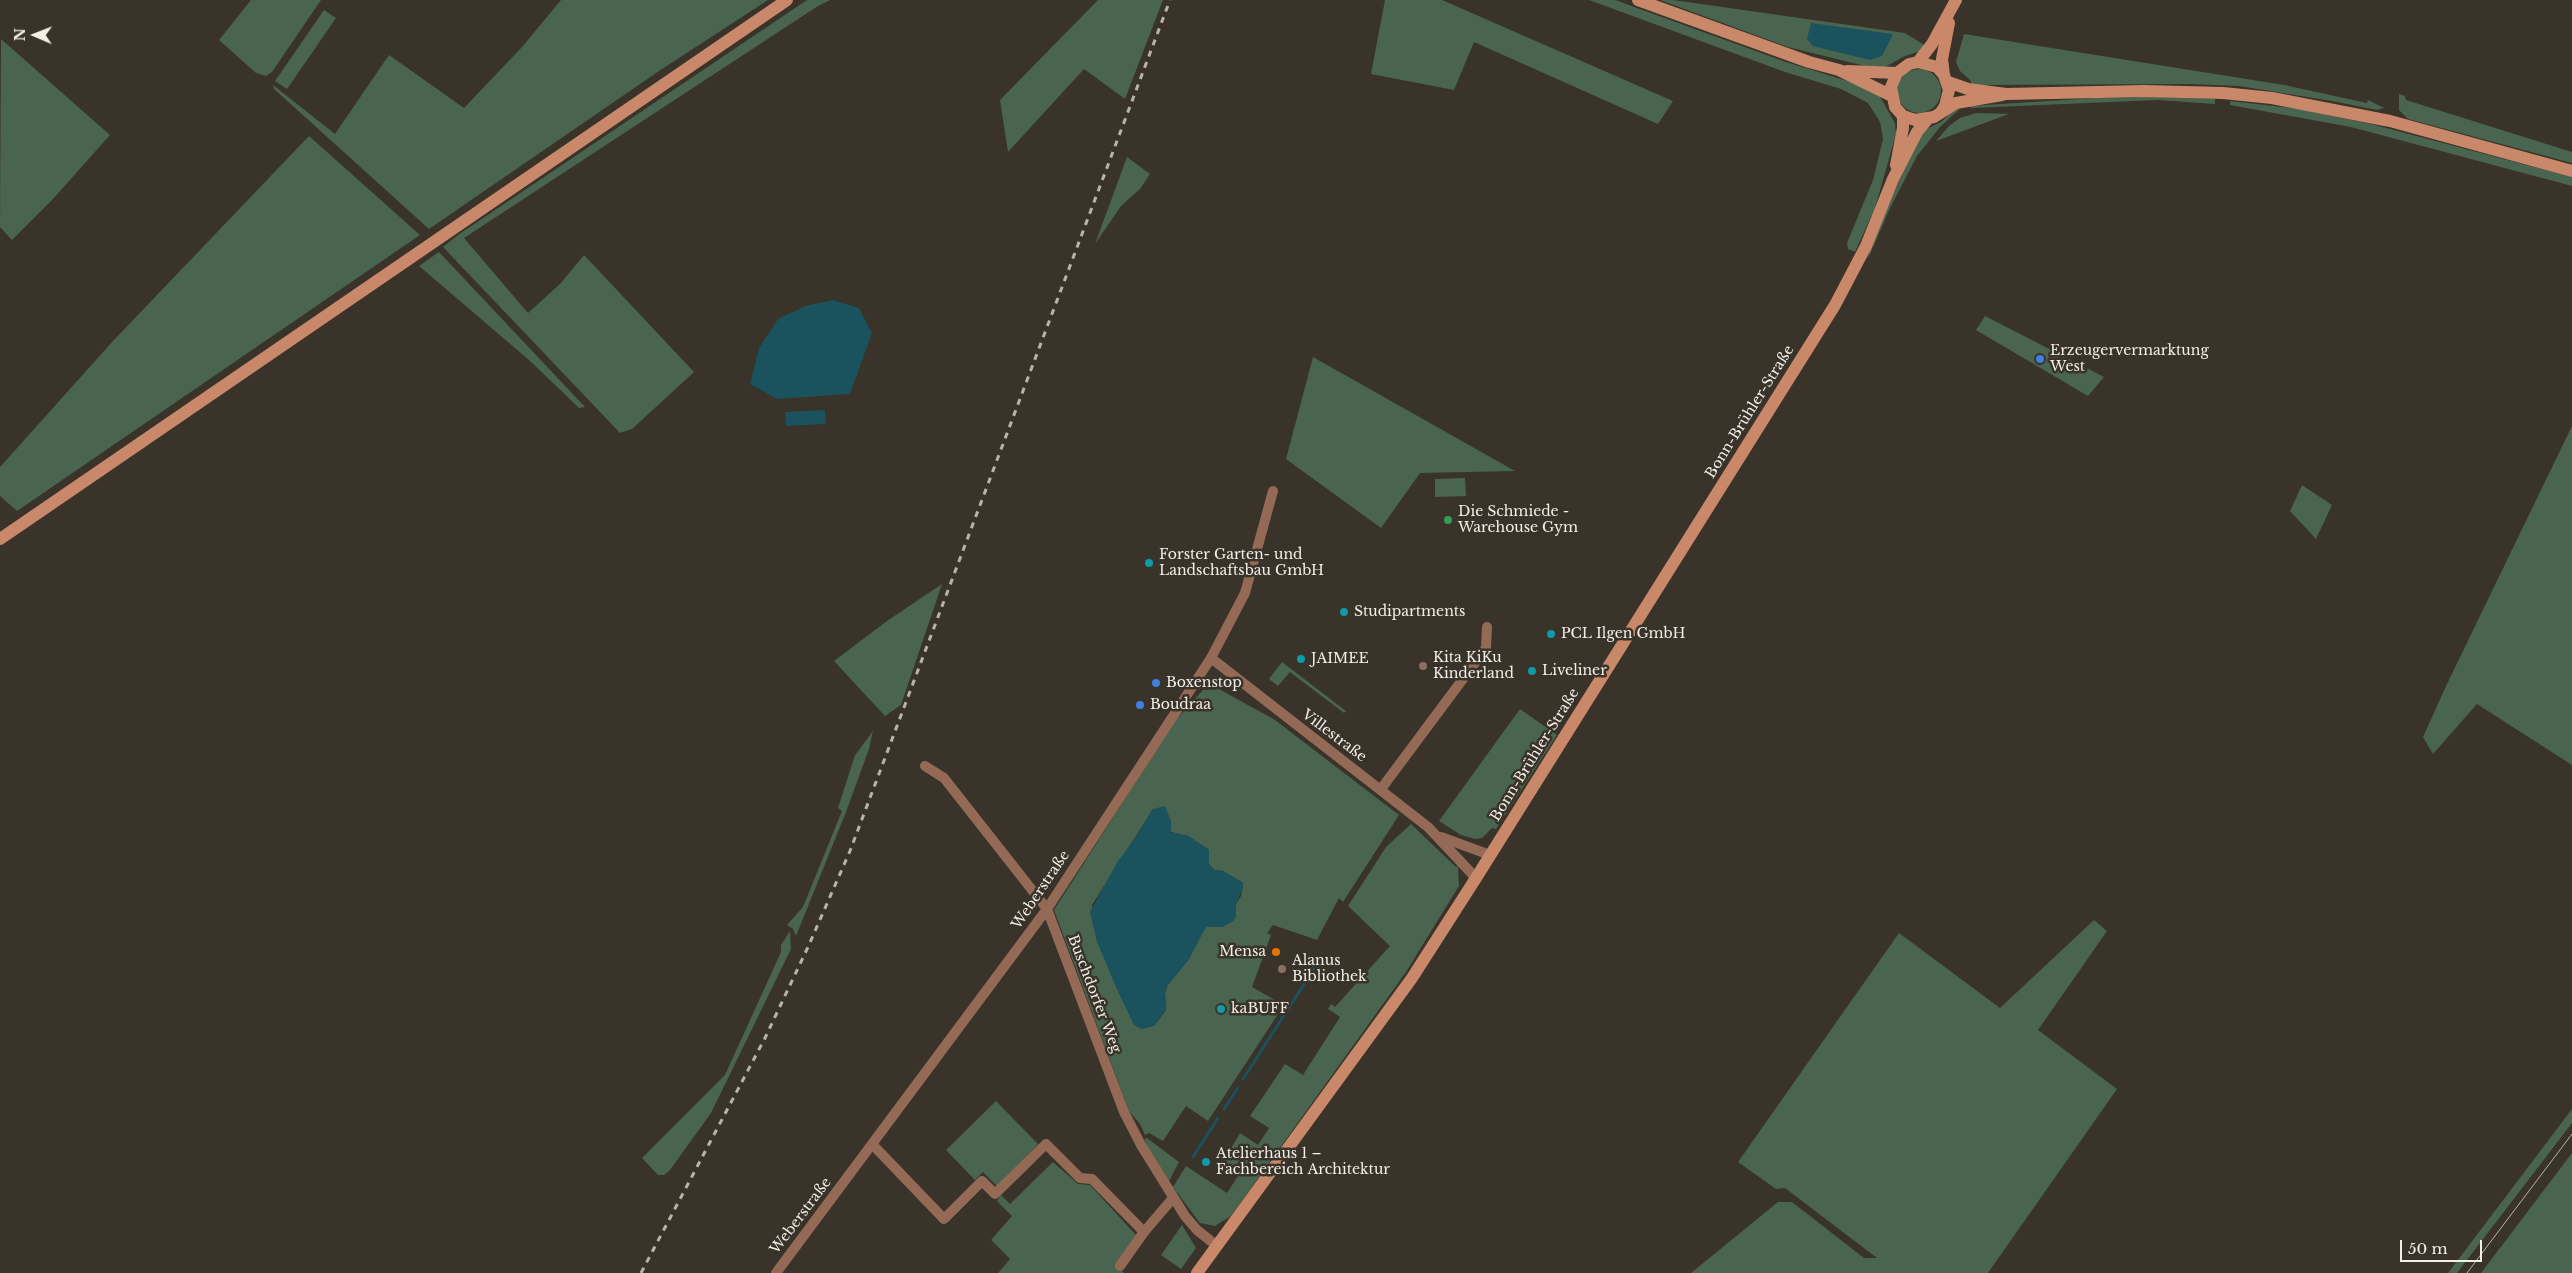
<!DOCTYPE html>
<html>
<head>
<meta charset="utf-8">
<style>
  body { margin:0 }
  #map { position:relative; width:2572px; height:1273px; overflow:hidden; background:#393329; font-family:"Libre Baskerville",serif }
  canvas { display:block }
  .north { position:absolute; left:10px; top:10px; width:50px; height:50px; -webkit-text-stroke:4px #393329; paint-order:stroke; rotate:271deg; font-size:14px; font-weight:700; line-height:20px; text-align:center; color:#f2eee8 }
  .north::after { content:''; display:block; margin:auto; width:18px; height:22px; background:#f2eee8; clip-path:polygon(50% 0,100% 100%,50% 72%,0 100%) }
  .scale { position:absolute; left:2400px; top:1240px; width:82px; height:22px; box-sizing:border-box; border:2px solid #f2eee8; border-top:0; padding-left:6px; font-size:15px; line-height:18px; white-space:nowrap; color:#f2eee8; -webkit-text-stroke:4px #393329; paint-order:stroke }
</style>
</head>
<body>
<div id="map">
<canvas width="2572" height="1273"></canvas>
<div class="north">N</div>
<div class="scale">50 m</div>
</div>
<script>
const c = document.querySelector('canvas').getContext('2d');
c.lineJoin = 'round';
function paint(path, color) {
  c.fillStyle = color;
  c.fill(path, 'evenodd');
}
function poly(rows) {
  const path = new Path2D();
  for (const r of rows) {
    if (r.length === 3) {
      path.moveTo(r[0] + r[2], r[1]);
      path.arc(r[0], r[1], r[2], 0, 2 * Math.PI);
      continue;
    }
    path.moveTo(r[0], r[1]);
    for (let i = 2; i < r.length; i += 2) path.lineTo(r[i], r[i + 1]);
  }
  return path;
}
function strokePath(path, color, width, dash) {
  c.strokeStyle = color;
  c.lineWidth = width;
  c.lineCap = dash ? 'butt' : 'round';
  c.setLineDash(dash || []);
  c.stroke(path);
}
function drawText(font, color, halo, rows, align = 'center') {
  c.font = font + ' "Libre Baskerville",serif';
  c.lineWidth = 5;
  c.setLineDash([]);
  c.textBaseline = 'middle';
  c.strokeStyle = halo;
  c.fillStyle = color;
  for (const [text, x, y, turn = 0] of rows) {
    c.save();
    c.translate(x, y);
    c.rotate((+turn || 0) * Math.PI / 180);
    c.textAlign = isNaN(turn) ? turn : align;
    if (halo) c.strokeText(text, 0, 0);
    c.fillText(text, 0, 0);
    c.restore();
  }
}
const green = poly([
  [251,0,321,0,272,72,266,76,256,73,219,40],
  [561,0,768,0,659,71,429,229,274,89,273,85,335,134,389,55,464,108,522,47],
  [807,0,830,0,818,6,464,238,528,313,560,284,584,255,694,372,632,429,620,433,443,247,458,235],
  [1098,0,1163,0,1125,99,1084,69,1008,152,1000,100],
  [1385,0,1442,0,1673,101,1658,124,1474,42,1454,90,1371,74],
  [1589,0,1615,0,1786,62,1867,87,1879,95,1895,123,1896,134,1875,208,1855,252,1848,249,1847,243,1873,180,1883,139,1880,122,1868,103,1841,89,1785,72],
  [1660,0,1673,0,1905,33,1926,46,1921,51,1905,56,1885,67,1869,67,1788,47],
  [324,10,336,18,287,89,275,81],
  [1964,34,2284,85,2367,103,2368,100,2384,108,2377,110,2332,101,2239,86,2190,84,1972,85,1970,80,1960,71,1956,62],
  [1,39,110,135,53,199,12,240,0,227],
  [1919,91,22],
  [2399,94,2405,96,2406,100,2572,152,2572,163,2408,119,2399,110],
  [2157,97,2215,99,2215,104,2158,100,1971,108,1970,106,2095,98],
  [2230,101,2300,109,2371,124,2572,177,2572,186,2351,127,2230,105],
  [1962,107,1940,127,1917,156,1890,208,1868,259,1870,248,1916,142,1924,130,1941,122,1951,112],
  [1976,113,2009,114,1936,141,1949,126,1960,118],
  [309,136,420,235,17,511,0,496,0,467,113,341],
  [1127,157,1150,174,1140,189,1121,206,1095,244],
  [439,252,585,407,579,408,529,360,419,266],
  [1985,316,2104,377,2088,396,1976,330],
  [1313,357,1515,471,1420,473,1381,528,1286,459],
  [2572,426,2572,765,2477,704,2433,754,2423,737,2447,684],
  [1465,478,1466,496,1435,497,1435,479],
  [2302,485,2332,505,2316,539,2290,511],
  [942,584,901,705,885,716,834,661,887,621],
  [1282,662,1346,711,1344,713,1290,672,1278,686,1269,679],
  [1219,689,1275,720,1399,815,1343,902,1339,898,1317,940,1273,925,1267,933,1271,935,1252,987,1284,1005,1208,1121,1186,1106,1163,1141,1149,1133,1145,1135,1140,1124,1129,1111,1054,910,1174,722,1203,690],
  [1153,809,1170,825,1171,832,1188,836,1209,850,1209,864,1214,870,1223,871,1243,883,1241,896,1236,904,1236,916,1233,921,1222,927,1206,927,1201,934,1189,959,1167,986,1165,993,1166,1010,1154,1026,1126,1007,1097,941,1092,919,1092,905],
  [1520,709,1557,735,1496,829,1492,828,1482,838,1475,839,1461,835,1439,821],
  [873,731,869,749,846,812,796,936,793,929,787,925,803,907,842,811,838,808,855,755],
  [1411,824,1456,867,1458,866,1459,886,1406,972,1231,1216,1215,1226,1200,1223,1173,1187,1186,1166,1227,1193,1238,1176,1221,1165,1240,1133,1258,1145,1269,1128,1250,1116,1285,1064,1303,1075,1340,1017,1328,1009,1331,1004,1335,1007,1390,946,1348,906,1386,847],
  [2094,920,2107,931,2038,1030,2117,1089,1988,1273,1691,1273,1778,1202,1792,1202,1864,1258,1877,1258,1785,1188,1776,1189,1738,1162,1899,933,2000,1008],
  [790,931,791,949,711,1113,670,1170,664,1175,658,1175,642,1158,725,1075,781,952,781,945],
  [996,1101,1038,1144,998,1187,983,1172,975,1180,946,1150],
  [2572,1109,2572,1123,2457,1273,2448,1273],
  [1147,1138,1179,1162,1169,1181,1149,1149,1144,1139],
  [2572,1153,2572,1273,2481,1273,2544,1190],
  [1053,1162,1078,1184,1090,1185,1136,1235,1117,1266,1124,1273,998,1273,1010,1259,991,1240,1012,1216,997,1201,1001,1195,1010,1204],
  [1182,1225,1196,1248,1181,1269,1161,1255]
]);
const water = poly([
  [1811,23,1893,34,1882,56,1870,60,1813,46,1807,39],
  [833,300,859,308,872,333,850,394,777,399,750,384,759,348,778,319,805,306],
  [825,410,826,424,786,426,785,412],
  [1165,806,1171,821,1171,832,1188,836,1209,850,1209,864,1214,870,1223,871,1243,883,1243,888,1236,904,1236,916,1233,921,1222,927,1206,927,1189,959,1167,986,1165,993,1166,1009,1154,1026,1142,1029,1134,1025,1115,985,1097,941,1090,912,1118,861,1132,843,1153,809]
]);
const stream = poly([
  [1243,1079,1317,964],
  [1224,1109,1238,1088],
  [1193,1157,1218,1118]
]);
const street = poly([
  [1211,658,1428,827,1476,878],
  [925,766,944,778,1047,909,1124,1112,1141,1145,1185,1216,1197,1230,1217,1246],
  [1381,789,1486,648,1487,627],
  [1441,837,1490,855],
  [872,1144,944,1219,982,1181,995,1194,1046,1144,1080,1178,1092,1179,1144,1232,1173,1198],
  [1120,1266,1144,1232],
  [776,1273,1047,909,1211,658,1245,593,1273,491]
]);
const secondary = poly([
  [1638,0,1809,62,1839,70,1890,95],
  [1918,62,1932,44,1956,0],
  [1847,71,1897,73],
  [1944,75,1942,59,1949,23],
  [1948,82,1968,89,2006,94,2144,91,2223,93,2272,98,2390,121,2572,171],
  [1941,112,1945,106,1949,90,1944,75,1937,67,1918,62,1909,64,1897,73,1891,87,1895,107,1903,116,1915,120,1934,117,1956,103,2002,95],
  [1896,165,1903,128,1903,116],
  [0,539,787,0],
  [1197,1273,1412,978,1476,878,1835,305,1866,246,1893,179,1917,132,1927,120]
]);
const tram = poly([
  [2467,1273,2572,1134]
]);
const rail = poly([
  [641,1273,765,1038,808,947,850,851,1170,0]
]);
const markers = [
  [2040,359,5,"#3f7fe0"],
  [1448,520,5,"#2e9e5b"],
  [1149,563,5,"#0f9aa8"],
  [1344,612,5,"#0f9aa8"],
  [1551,634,5,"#0f9aa8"],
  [1301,659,5,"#0f9aa8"],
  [1423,666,5,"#8d6e63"],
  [1532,671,5,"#0f9aa8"],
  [1156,683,5,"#3f7fe0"],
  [1140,705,5,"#3f7fe0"],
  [1276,952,5,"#e8710a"],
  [1282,969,5,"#8d6e63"],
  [1221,1009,5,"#0f9aa8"],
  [1206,1162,5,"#0f9aa8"]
];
const poiNames = [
  ["Erzeugervermarktung",2050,351],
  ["West",2050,367],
  ["Die Schmiede -",1458,512],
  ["Warehouse Gym",1458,528],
  ["Forster Garten- und",1159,555],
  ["Landschaftsbau GmbH",1159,571],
  ["Studipartments",1354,612],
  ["PCL Ilgen GmbH",1561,634],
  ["Kita KiKu",1433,658],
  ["Kinderland",1433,674],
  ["JAIMEE",1311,659],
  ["Liveliner",1542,671],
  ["Boxenstop",1166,683],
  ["Boudraa",1150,705],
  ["Mensa",1266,952,"right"],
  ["Alanus",1292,961],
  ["Bibliothek",1292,977],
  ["kaBUFF",1231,1009],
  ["Atelierhaus 1 –",1216,1154],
  ["Fachbereich Architektur",1216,1170]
];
const streetNames = [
  ["Bonn-Brühler-Straße",1750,412,-58],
  ["Villestraße",1334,736,37],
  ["Bonn-Brühler-Straße",1535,755,-58],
  ["Weberstraße",1041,890,-56],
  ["Buschdorfer Weg",1094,994,69],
  ["Weberstraße",801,1216,-53]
];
paint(green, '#49654f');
paint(water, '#1a525d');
strokePath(stream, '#1a525d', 3);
strokePath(street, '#946a57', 10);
strokePath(secondary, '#c9886a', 12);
strokePath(tram, '#b8b3ac', 1);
strokePath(rail, '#b8b3ac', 3, [6, 6]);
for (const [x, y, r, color] of markers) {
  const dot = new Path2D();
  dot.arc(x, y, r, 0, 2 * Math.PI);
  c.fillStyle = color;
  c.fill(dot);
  strokePath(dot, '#393329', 2);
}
drawText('14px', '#f2eee8', '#393329', poiNames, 'left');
drawText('14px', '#f2eee8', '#393329', streetNames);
</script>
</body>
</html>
